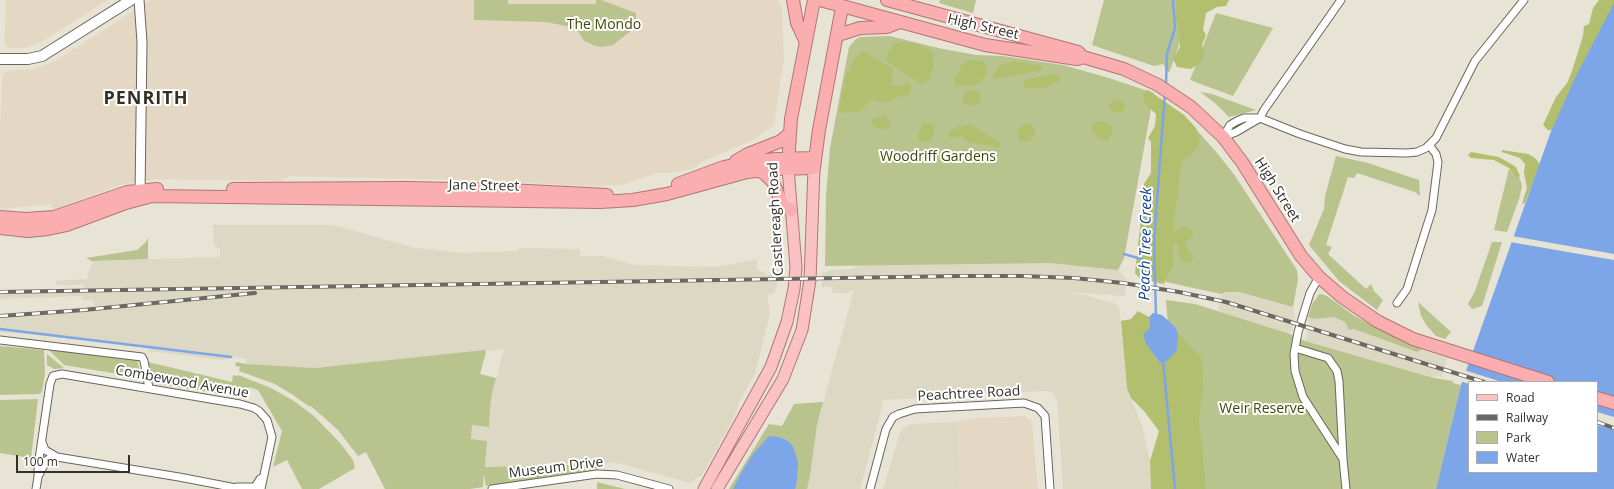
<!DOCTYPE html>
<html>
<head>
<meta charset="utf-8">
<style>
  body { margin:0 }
  #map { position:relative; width:1614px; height:489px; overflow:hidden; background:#e7e3d5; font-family:"Open Sans",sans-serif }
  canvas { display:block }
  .legend { position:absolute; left:1468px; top:381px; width:130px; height:92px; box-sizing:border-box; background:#fff; border:1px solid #adacaa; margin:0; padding:5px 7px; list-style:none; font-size:12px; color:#31302a }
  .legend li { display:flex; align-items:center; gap:8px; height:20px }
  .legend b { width:20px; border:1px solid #adacaa }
  .scale { position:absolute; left:16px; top:455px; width:114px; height:18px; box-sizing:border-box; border:2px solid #31302a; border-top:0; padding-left:5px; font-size:12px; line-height:14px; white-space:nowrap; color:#31302a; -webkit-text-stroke:3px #fff; paint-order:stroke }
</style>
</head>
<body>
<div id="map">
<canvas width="1614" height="489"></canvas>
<ul class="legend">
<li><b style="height:5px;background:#fbc2c4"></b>Road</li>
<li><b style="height:5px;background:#6a6860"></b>Railway</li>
<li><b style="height:11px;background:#b8c38d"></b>Park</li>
<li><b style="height:11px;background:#7ca6e7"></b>Water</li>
</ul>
<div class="scale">100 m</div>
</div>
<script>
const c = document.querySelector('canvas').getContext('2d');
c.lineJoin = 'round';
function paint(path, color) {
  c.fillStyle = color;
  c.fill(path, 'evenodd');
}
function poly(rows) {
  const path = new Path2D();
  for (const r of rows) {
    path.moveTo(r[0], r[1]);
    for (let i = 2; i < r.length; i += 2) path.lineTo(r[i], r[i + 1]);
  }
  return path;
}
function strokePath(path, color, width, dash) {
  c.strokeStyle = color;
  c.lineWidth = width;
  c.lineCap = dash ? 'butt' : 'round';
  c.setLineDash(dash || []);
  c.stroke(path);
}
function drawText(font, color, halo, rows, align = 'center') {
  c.font = font + ' "Open Sans",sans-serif';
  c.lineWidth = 4;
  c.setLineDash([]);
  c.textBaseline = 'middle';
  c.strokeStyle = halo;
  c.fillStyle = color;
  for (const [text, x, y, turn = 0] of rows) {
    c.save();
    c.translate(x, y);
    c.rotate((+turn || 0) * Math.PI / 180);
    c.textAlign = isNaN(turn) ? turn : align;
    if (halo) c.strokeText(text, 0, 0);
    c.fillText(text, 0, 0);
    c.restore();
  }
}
const commercial = poly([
  [6,0,108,0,38,44,24,48,8,48,4,44],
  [151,0,777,0,782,7,784,57,774,125,753,140,706,160,692,169,672,173,657,173,622,185,584,186,503,181,289,176,281,181,155,179,123,184,53,210,51,204,1,209,0,207,0,136,2,75,6,71,32,69,55,61],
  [1025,416,1032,422,1038,489,960,489,957,422,975,418]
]);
const built = poly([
  [213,225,333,225,415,248,463,253,517,251,519,248,580,249,580,256,602,256,634,265,717,267,757,259,757,270,763,272,767,275,777,274,777,288,775,289,775,293,760,296,767,295,770,313,755,374,741,398,734,417,721,442,702,475,689,483,619,463,485,467,487,441,471,439,472,425,489,426,491,398,504,349,315,368,246,364,246,358,238,357,222,360,149,351,149,348,46,336,45,342,44,342,44,336,9,332,8,333,0,332,0,314,35,313,94,306,93,299,83,300,82,296,0,299,0,290,84,289,84,285,56,285,56,281,87,279,91,266,93,264,92,261,220,257,220,248,214,246],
  [1049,263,1118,270,1126,278,1125,296,1064,292,1084,295,1114,303,1119,306,1127,388,1142,426,1150,461,1151,489,1063,489,1057,400,1051,391,1043,391,883,400,881,411,860,489,807,489,810,476,817,425,854,290,846,293,833,293,832,289,827,286,822,287,822,273,831,270,851,269,865,264],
  [1226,292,1239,292,1293,307,1295,317,1290,334,1220,312,1218,309,1221,294],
  [1308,317,1314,319,1334,317,1345,322,1349,330,1354,329,1417,352,1421,350,1447,358,1442,377,1435,375,1434,378,1305,341,1310,323,1307,321],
  [957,422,960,489,883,489,901,430,910,424]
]);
const green = poly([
  [474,0,508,0,508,4,596,4,596,0,601,0,636,13,636,27,613,45,602,47,596,46,584,41,576,28,546,22,474,20],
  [940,0,976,0,973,13,939,3],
  [1104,0,1191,0,1186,26,1169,73,1163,64,1154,66,1092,45],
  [1216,13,1273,28,1233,96,1190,80],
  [890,36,938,48,976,55,1002,56,1063,65,1109,78,1154,93,1124,258,1118,270,1049,263,825,266,826,196,830,148,849,47,855,40,860,37],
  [1200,92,1212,94,1256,110,1229,117,1215,103],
  [1177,119,1195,128,1217,153,1233,173,1297,270,1298,280,1293,307,1239,292,1226,292,1221,294,1166,282],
  [1336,156,1368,163,1419,180,1420,196,1415,192,1357,173,1354,178,1348,177,1326,245,1332,247,1328,254,1366,289,1371,284,1374,291,1383,300,1377,310,1339,281,1309,245,1324,209,1325,196],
  [1509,169,1516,178,1519,176,1522,186,1519,199,1507,232,1494,230],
  [148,237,148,259,92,261,86,258,137,250,146,242],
  [1492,242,1502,242,1482,306,1472,309,1468,304,1475,291],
  [1321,294,1327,296,1353,315,1377,328,1409,343,1422,347,1421,350,1417,352,1354,329,1349,330,1345,322,1334,317,1314,319,1308,317,1313,302,1317,298,1318,295],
  [1166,300,1195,304,1290,334,1305,341,1434,378,1453,381,1453,383,1461,385,1436,489,1201,489,1173,385],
  [1418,302,1451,332,1445,339,1436,336,1427,326,1421,316],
  [0,346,44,350,45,374,42,391,40,394,0,395],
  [48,349,137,360,142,378,64,365],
  [485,350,486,352,480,374,496,378,491,398,489,427,472,425,471,439,487,441,485,467,599,464,598,469,486,486,484,474,483,487,470,489,385,489,366,452,358,456,338,430,311,406,310,407,293,395,275,384,239,371,240,367,235,366,236,362,246,364,315,368],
  [47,354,64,368,54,369,47,365],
  [148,362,232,382,233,375,237,376,238,375,271,388,294,401,314,416,341,444,353,460,355,468,319,489,302,489,287,460,273,467,282,431,258,390,249,387,246,398,159,384,159,381,150,380],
  [38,399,31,458,0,453,0,400],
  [823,402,817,425,810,476,807,489,729,489,769,424,782,426,794,404],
  [597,482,625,489,597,489]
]);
const forest = poly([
  [1176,0,1229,0,1226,6,1217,7,1206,13,1203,30,1206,35,1202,45,1204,54,1200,63,1191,69,1177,67,1173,59,1180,47,1180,37,1176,19],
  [1599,0,1614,0,1614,9,1555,131,1548,130,1543,125,1556,97,1567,83,1571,74,1583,36,1584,26,1589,24,1593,8],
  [903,42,920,45,934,53,933,68,929,80,921,84,887,62,886,56,893,44],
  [863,51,893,69,891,86,899,86,907,83,911,85,911,92,907,95,896,98,889,102,882,103,872,99,860,111,842,113,839,110,843,88,846,86,844,82,847,72,850,71,850,67,855,58],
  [970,60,980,60,984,62,987,69,986,75,979,84,959,87,955,85,954,80,963,63],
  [1014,61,1040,65,1043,70,993,79,993,76,1000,65],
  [1052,74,1061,77,1060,81,1040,89,1024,87,1023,83,1025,80],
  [970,90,978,92,980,96,980,100,977,104,971,106,963,104,962,101,963,96,966,92],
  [1148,90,1184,115,1196,128,1200,140,1195,151,1191,156,1183,160,1180,172,1179,186,1174,221,1174,231,1185,226,1191,230,1193,235,1184,245,1193,257,1191,262,1185,263,1180,260,1178,244,1173,244,1173,265,1164,284,1140,279,1135,273,1142,209,1145,202,1143,197,1144,184,1151,173,1151,142,1148,138,1155,126,1156,114,1145,104,1143,98,1144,93],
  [1116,100,1122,101,1125,105,1124,109,1122,112,1117,113,1110,111,1109,106,1111,103],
  [885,115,890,122,891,126,887,130,875,127,872,124,873,118],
  [1098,121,1109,124,1112,129,1113,134,1106,141,1098,138,1091,129,1093,124],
  [923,123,928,123,934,125,934,134,931,141,925,142,918,140,918,135],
  [970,124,1000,143,1000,146,998,147,968,142,961,136,950,138,948,135,951,130,959,126,964,127],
  [1031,124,1035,130,1034,135,1029,141,1020,141,1017,135,1018,129,1023,125],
  [1502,150,1528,154,1535,158,1540,164,1525,203,1522,204,1527,188,1524,173,1525,164,1520,158,1502,152],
  [1471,152,1499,157,1516,167,1520,176,1516,178,1509,168,1494,160,1471,158,1468,155],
  [1138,311,1149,317,1153,354,1159,362,1177,350,1178,333,1202,359,1203,388,1199,421,1206,489,1151,489,1150,461,1159,431,1144,411,1131,398,1127,388,1121,321,1131,319]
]);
const water = poly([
  [1614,3,1614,489,1436,489,1461,385,1550,134,1576,76],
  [1469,382,1597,382,1597,472,1469,472],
  [1153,313,1162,315,1175,327,1178,333,1177,350,1166,362,1159,362,1147,345,1143,335,1150,328,1149,317],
  [769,436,779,437,788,441,793,446,798,462,797,481,795,489,733,489,741,473,753,454]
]);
const pier = poly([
  [1512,236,1614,254,1614,260,1510,242],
  [1464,370,1502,382,1469,382,1469,384,1460,381],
  [1597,412,1614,417,1614,430,1597,425]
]);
const stream = poly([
  [1166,84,1167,54,1175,28,1173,0],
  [1124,254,1141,259,1150,265,1155,271],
  [1156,316,1154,241,1165,93],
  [0,329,231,357],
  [1163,360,1175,489]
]);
const minor = poly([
  [1260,118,1264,110,1341,0],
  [1223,137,1230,125,1237,121,1244,118,1260,118,1300,134,1345,149,1361,152,1407,153,1417,152,1426,148,1436,138,1475,61,1524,0],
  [1223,137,1236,132,1260,118],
  [1319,277,1310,293,1298,332,1294,354,1295,371,1303,397,1343,459,1346,489],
  [1397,303,1407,289,1432,210,1438,162,1436,154,1430,146],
  [0,340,142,357,144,361,149,388],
  [1295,348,1328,358,1337,371,1339,381,1343,458],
  [42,442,45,450,57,457],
  [39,475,46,461,50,458,57,457,179,477,241,489],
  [237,487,255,487,260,479],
  [36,489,38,477,38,466,50,384,53,376,62,374,240,404,254,408,259,411,267,420,272,437,261,489],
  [492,489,597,474,617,475,669,489],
  [870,489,886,429,893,417,899,414,915,409,1024,403,1038,408,1045,416,1050,489]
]);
const tertiary = poly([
  [139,0,142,42,140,195]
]);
const secondary = poly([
  [0,59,28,59,42,56,131,0]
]);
const primary = poly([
  [704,489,771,367,787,322,794,289,796,267,788,168],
  [717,489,783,379,802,330,810,280,814,168]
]);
const trunk = poly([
  [793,0,797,23,806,42],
  [820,0,985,45,1077,59,1083,57,1124,69,1158,85,1191,107,1223,137,1242,162,1301,256,1319,277,1342,297,1377,321,1413,339,1548,382],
  [887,0,1078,52,1081,55],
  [838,35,860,28,887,27,900,22],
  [736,161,748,154,781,141,789,134],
  [788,165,791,119,814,0],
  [759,170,767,176,773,182,782,204,791,210],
  [678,184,724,167,747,162,776,159,815,158],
  [233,189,407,188,508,190,607,195],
  [0,217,26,219,54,217,127,192,157,189],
  [0,228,28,231,48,229,67,225,126,203,152,196,600,202,633,200,667,194,747,172,776,169,814,168,819,130,842,7],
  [1597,398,1614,403]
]);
const rail = poly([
  [0,292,960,276,1021,276,1074,278,1123,283,1179,292,1226,302,1484,382],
  [0,316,84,310,255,293],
  [1597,422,1614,428]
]);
const parkNames = [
  ["The Mondo",604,25],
  ["Woodriff Gardens",938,157],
  ["Weir Reserve",1262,409]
];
const streetNames = [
  ["High Street",983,27,13],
  ["Jane Street",484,186,1],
  ["High Street",1277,190,58],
  ["Castlereagh Road",776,219,-93],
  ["Combewood Avenue",182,382,10],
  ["Peachtree Road",969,394,-3],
  ["Museum Drive",556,468,-7]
];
const waterNames = [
  ["Peach Tree Creek",1146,244,-89]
];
const districtNames = [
  ["PENRITH",146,99]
];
paint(commercial, '#e4d8c4');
paint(built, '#ddd8c3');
paint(green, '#b8c38d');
paint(forest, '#b1bf6e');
paint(water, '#7ca6e7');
paint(pier, '#e7e3d5');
strokePath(stream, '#7ca6e7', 2.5);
strokePath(minor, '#6a665a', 9);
strokePath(tertiary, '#6a665a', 11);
strokePath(secondary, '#6a665a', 12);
strokePath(primary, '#b37474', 13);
strokePath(trunk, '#b37474', 14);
strokePath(minor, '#fff', 7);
strokePath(tertiary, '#fff', 9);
strokePath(secondary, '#fff', 10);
strokePath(primary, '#fbc2c4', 11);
strokePath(trunk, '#faaeb0', 12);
strokePath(rail, '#6a6860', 4);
strokePath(rail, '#fff', 2.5, [8]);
drawText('14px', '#3f4708', '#fff', parkNames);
drawText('14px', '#31302a', '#fff', streetNames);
drawText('italic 15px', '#0e418d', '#fff', waterNames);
c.letterSpacing = '1px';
drawText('bold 18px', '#333025', '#fff', districtNames);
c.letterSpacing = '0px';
</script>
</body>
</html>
